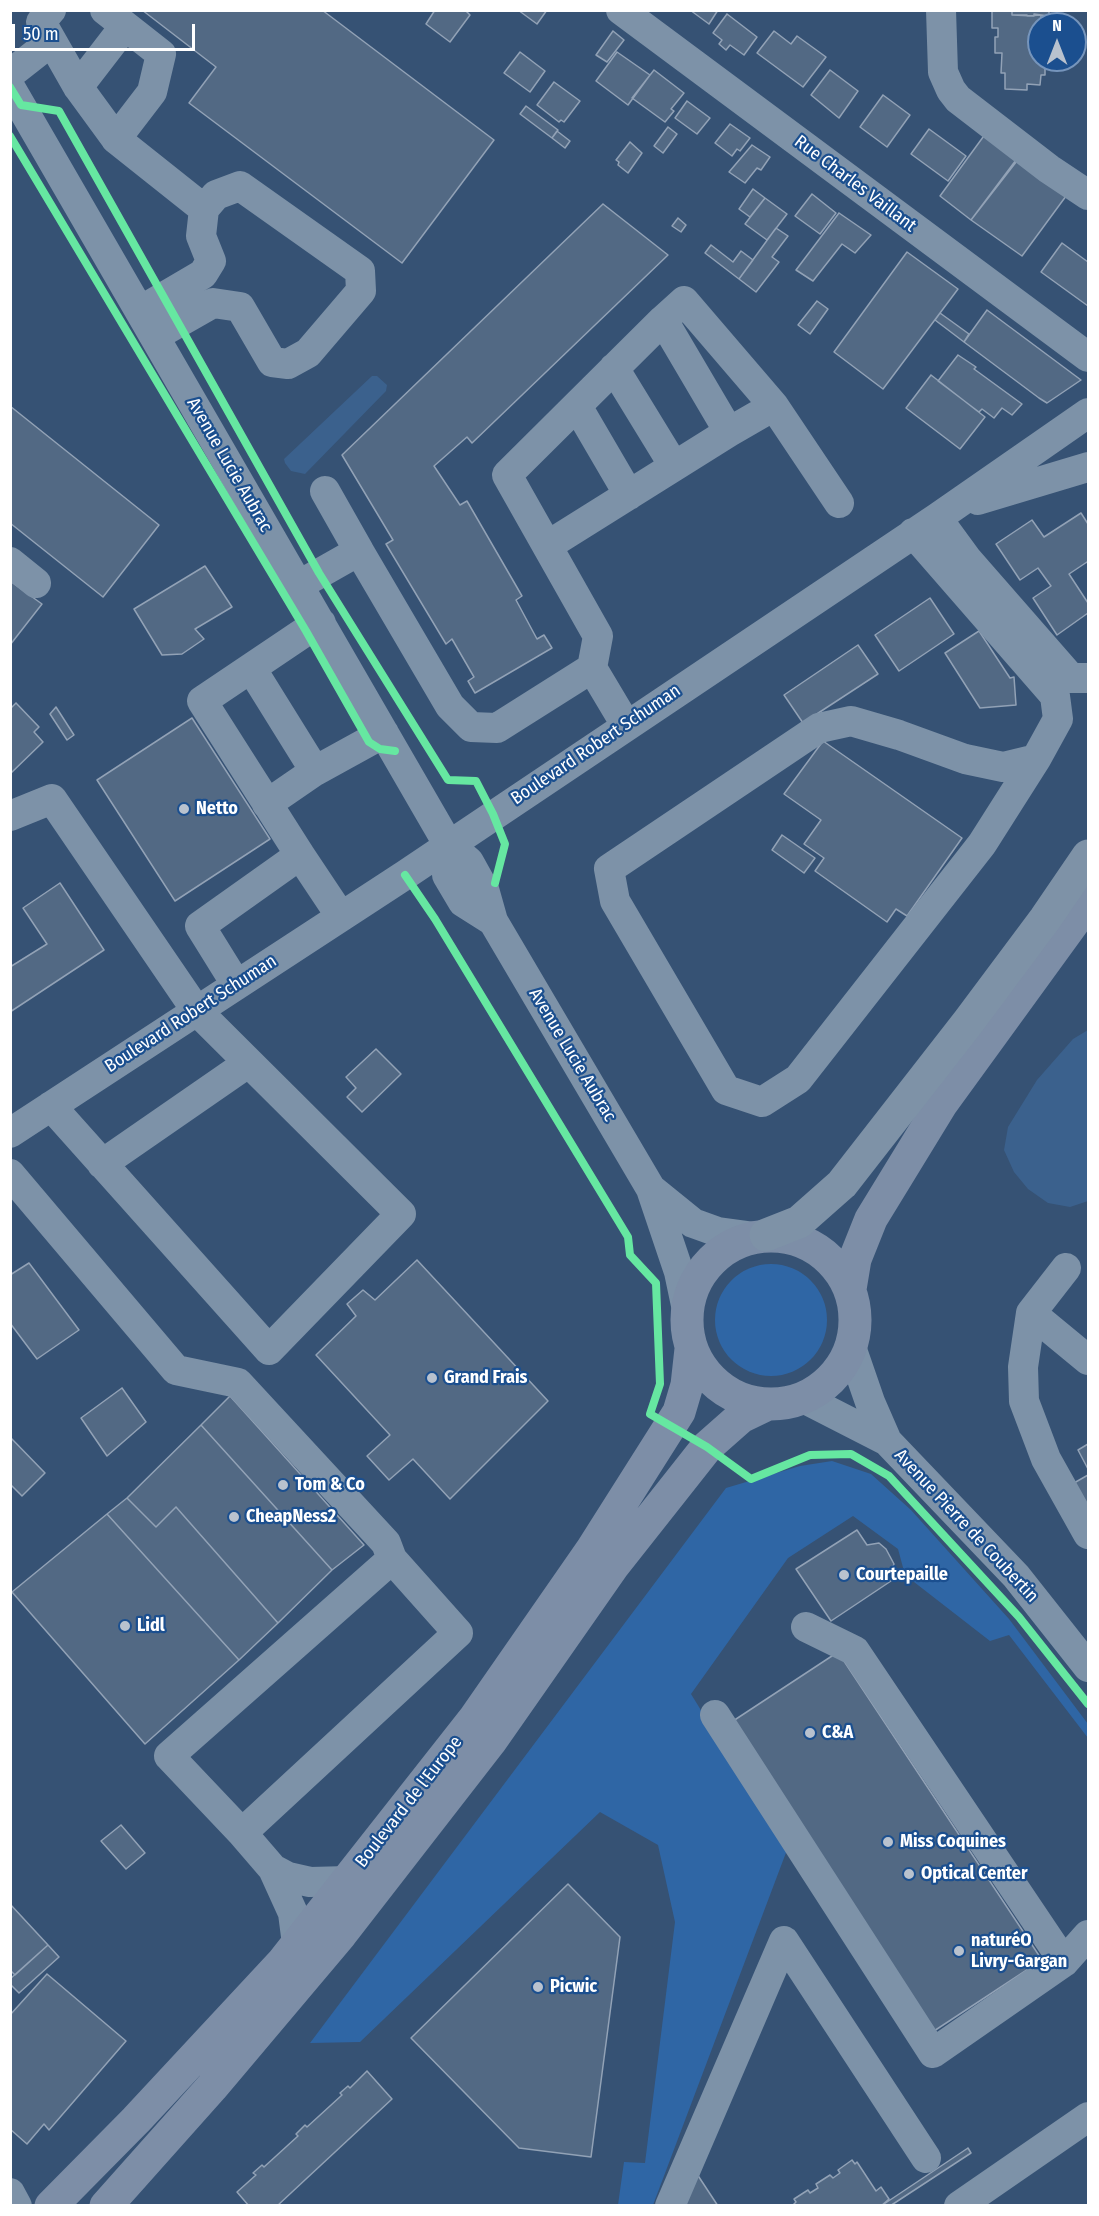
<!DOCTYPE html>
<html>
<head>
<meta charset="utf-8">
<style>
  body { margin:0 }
  #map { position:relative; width:1099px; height:2216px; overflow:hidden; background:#365274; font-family:"Fira Sans Condensed",sans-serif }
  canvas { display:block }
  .frame { position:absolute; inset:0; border:12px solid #fff; pointer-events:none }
  .north { position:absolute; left:1027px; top:12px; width:60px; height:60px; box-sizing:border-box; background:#1b4f8f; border:2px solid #7695bc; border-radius:50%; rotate:0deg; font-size:16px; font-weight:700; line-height:24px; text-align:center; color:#fff }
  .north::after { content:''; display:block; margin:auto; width:21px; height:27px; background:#b9c2ce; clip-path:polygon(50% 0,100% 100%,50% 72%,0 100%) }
  .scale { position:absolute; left:12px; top:24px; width:183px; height:27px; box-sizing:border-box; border:3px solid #fff; border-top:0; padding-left:8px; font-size:18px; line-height:21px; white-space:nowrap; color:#fff; -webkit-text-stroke:4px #1b4f8f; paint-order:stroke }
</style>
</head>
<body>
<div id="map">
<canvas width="1099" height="2216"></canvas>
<div class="frame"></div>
<div class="north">N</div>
<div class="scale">50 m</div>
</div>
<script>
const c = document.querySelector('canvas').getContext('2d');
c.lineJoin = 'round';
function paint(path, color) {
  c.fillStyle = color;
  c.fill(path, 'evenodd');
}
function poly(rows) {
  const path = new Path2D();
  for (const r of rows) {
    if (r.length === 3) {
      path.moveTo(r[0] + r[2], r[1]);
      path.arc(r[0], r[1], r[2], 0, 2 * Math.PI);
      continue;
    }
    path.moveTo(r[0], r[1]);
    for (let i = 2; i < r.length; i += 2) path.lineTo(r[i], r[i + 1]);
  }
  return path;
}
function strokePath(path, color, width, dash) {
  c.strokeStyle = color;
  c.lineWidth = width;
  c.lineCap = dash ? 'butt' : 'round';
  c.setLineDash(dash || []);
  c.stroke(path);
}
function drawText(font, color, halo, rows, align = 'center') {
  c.font = font + ' "Fira Sans Condensed",sans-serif';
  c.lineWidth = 4.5;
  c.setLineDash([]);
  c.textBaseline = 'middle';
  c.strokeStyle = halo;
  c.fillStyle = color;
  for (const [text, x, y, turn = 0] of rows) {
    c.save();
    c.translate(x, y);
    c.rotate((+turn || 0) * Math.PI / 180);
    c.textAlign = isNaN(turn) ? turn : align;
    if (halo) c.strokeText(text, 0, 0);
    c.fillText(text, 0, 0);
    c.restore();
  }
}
const green = poly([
  [771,1320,56],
  [832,1461,871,1474,911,1510,1009,1619,1088,1724,1088,1738,1009,1635,990,1641,905,1575,898,1549,853,1516,788,1558,691,1694,787,1850,653,2205,618,2205,624,2162,645,2163,675,1922,658,1845,600,1812,360,2042,310,2043,726,1488,800,1466]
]);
const water = poly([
  [372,376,377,376,387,385,386,391,305,474,291,471,285,463,284,459],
  [1088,1030,1088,1201,1070,1207,1048,1203,1028,1189,1014,1172,1004,1150,1008,1127,1037,1080,1073,1039]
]);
const building = poly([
  [142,10,322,10,494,140,402,263,189,103,216,67,142,10],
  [435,10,465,10,470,15,450,42,426,24,435,10],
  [518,10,547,10,537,24,518,10],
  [690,10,718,10,709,24,690,10],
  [1049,10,1049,16,1034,14,1034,16,1012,15,1012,11,992,10,1049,10],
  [992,11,1012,11,1012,15,1027,15,1027,16,1041,15,1041,24,1039,24,1039,60,1045,60,1045,75,1041,75,1040,85,1027,84,1027,90,1005,89,1005,73,1001,73,1002,53,995,53,995,37,998,37,998,28,992,28,992,11],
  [727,14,757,37,744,55,730,45,726,50,719,44,722,40,713,33,727,14],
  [613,31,624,40,607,62,596,55,613,31],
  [774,31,791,44,797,36,826,57,803,87,757,53,774,31],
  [520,52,545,71,530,92,504,73,520,52],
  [617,52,650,75,628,105,596,81,617,52],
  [654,70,684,93,671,109,674,111,665,122,632,98,654,70],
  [830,70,858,91,839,118,811,95,830,70],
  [554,82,580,101,564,122,561,120,559,122,537,105,554,82],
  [883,95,910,115,887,147,860,127,883,95],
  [687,101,710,118,697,134,675,118,687,101],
  [526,106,558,130,552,138,520,114,526,106],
  [730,124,750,138,740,151,737,149,732,156,715,143,730,124],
  [668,127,677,134,663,153,654,146,668,127],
  [929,129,966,156,948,181,911,154,929,129],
  [557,131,570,141,565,148,552,138,557,131],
  [986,133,1019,156,971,220,940,196,986,133],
  [630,142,642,153,628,173,618,165,619,162,616,160,630,142],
  [752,145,770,157,761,170,757,168,745,183,729,172,752,145],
  [1020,157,1069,192,1022,256,971,220,1020,157],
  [753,189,765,198,750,217,739,209,753,189],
  [812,194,836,213,820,234,795,216,812,194],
  [765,198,787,214,767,240,745,224,765,198],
  [603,204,668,255,472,443,467,437,434,466,460,505,467,501,522,596,516,600,537,639,544,635,552,648,475,693,468,681,474,677,452,639,446,644,386,544,393,540,342,455,603,204],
  [839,213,871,235,855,253,842,244,813,281,796,270,839,213],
  [678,218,686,225,681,232,672,226,678,218],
  [776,228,788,236,772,257,779,262,756,292,739,279,776,228],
  [1062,243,1088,262,1088,306,1041,272,1062,243],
  [711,245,733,262,741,251,753,260,739,279,705,253,711,245],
  [907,252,958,289,883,389,834,352,907,252],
  [817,301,828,309,810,334,798,325,817,301],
  [987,310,1030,342,1081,380,1047,403,1039,398,964,342,987,310],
  [940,313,969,334,964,342,935,320,940,313],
  [958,355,976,367,974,369,1022,404,1012,415,1002,408,994,418,982,409,979,412,938,381,958,355],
  [931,375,985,417,960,449,906,408,931,375],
  [10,406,159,525,103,597,10,523,10,406],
  [1081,513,1088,524,1088,564,1087,562,1069,574,1088,603,1088,613,1057,635,1033,598,1051,586,1038,568,1020,580,996,544,1032,520,1044,537,1081,513],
  [205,566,232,607,195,629,204,639,182,654,162,655,134,609,205,566],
  [10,581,42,604,10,645,10,581],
  [930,598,954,634,899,671,875,635,930,598],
  [979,631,1010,678,1014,677,1016,705,980,708,945,653,979,631],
  [858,645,878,674,803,723,784,695,858,645],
  [16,703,39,727,34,732,43,742,10,774,10,709,16,703],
  [56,707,74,735,67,740,50,714,56,707],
  [192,718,270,839,175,901,97,780,192,718],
  [823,741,962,838,907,916,896,909,887,922,815,871,824,858,804,844,821,820,784,794,823,741],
  [782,835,815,858,804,873,772,850,782,835],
  [60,883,104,950,10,1012,10,967,47,944,23,908,60,883],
  [376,1049,401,1074,362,1112,347,1097,356,1088,346,1077,376,1049],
  [417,1260,548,1401,450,1499,413,1459,389,1480,367,1456,390,1435,316,1355,356,1316,347,1304,363,1290,375,1300,417,1260],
  [29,1263,79,1330,37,1359,10,1323,10,1275,29,1263],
  [122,1388,146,1422,107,1456,81,1418,122,1388],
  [230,1396,364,1545,332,1570,201,1425,230,1396],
  [201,1425,332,1570,278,1623,176,1507,156,1527,127,1498,201,1425],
  [10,1437,45,1473,22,1496,10,1484,10,1437],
  [1088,1444,1088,1469,1078,1450,1088,1444],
  [1088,1475,1088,1509,1074,1483,1088,1475],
  [127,1498,156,1527,176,1507,278,1623,239,1660,107,1514,127,1498],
  [107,1514,239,1660,145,1744,12,1592,107,1514],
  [857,1530,867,1545,879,1543,886,1549,894,1564,891,1572,887,1576,891,1581,831,1621,796,1569,857,1530],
  [838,1652,1042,1960,934,2031,730,1723,838,1652],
  [121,1825,145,1853,126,1869,101,1841,121,1825],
  [568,1884,620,1937,591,2157,519,2148,411,2038,568,1884],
  [10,1904,48,1945,15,1975,10,1970,10,1904],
  [48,1945,59,1957,19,1993,10,1984,10,1979,48,1945],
  [47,1974,126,2041,49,2130,44,2124,27,2144,10,2129,10,2015,47,1974],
  [367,2071,392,2099,277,2206,249,2206,237,2192,256,2175,253,2173,262,2165,264,2167,298,2136,296,2134,305,2125,307,2127,342,2095,340,2093,348,2086,350,2088,367,2071],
  [968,2148,971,2153,890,2206,881,2206,968,2148],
  [852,2160,855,2164,857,2162,876,2191,881,2187,889,2199,881,2206,792,2206,796,2202,794,2199,808,2190,810,2193,818,2188,816,2184,830,2175,833,2178,840,2173,838,2170,852,2160],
  [695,2171,718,2206,678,2206,695,2171]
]);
const minor = poly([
  [51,10,41,22,78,87,116,139,204,209],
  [105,10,161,54,152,92,116,139],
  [621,10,1088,357],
  [941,10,943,72,951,90,958,99,1049,169,1088,195],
  [10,74,52,41],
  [10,87,448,844,469,862,484,889,493,921,651,1189,679,1272,687,1310],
  [78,87,125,26],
  [140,311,203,274,211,261,201,236,204,209,216,195,240,186,360,271,361,291,308,353,288,364,272,362,240,307,213,303,155,336],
  [663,320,684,301,774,406],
  [614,368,674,466],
  [577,406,629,495],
  [978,500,1088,467],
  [937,518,967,559,1071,678,1088,678],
  [913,533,1055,696,1058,719,1036,759,1003,767,965,759,899,735,851,721,819,728,609,869,615,901,726,1090,762,1102,798,1079,982,844,1036,759],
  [547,546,729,432],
  [359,551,450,706,471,727,497,728,592,668,598,636,507,475,663,320,729,432,774,406,839,503],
  [10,562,36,583],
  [299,585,359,551,325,491],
  [251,668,315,771],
  [592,668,626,725],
  [267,804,315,771,384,733],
  [10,816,52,799,196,1010,401,1214,269,1350,51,1106],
  [448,844,447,875,463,902,493,921],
  [300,855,340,915],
  [236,984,200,926,300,855,202,701,306,631,321,623],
  [10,1133,405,875,937,518,1088,413],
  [102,1164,248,1063],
  [10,1174,176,1370,238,1383,386,1543,392,1559],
  [651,1189,693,1223,718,1232,755,1237],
  [1066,1268,1031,1313,1023,1367,1024,1401,1046,1459,1088,1534],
  [1031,1313,1088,1360],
  [851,1347,870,1402,887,1441],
  [803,1398,887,1441,1016,1576,1088,1667],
  [806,1627,855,1651,1064,1962],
  [715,1715,933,2053,1064,1962,1088,1935],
  [242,1833,458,1633,392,1559,169,1756,242,1833,273,1869],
  [297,1944,293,1913,273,1869,288,1877,310,1882,348,1881],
  [10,2193,17,2206],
  [670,2206,784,1941,926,2158],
  [959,2206,1088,2117]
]);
const major = poly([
  [771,1320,84],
  [850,1289,855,1259,871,1219,942,1103,1088,902],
  [51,2206,136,2120,283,1962,475,1718,591,1551,679,1412,687,1385,691,1349],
  [106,2206,212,2087,341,1934,490,1742,613,1566,707,1447,741,1417,768,1404]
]);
const highway = poly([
  [766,1235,799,1222,842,1184,969,1021,1045,919,1088,856]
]);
const cycleway = poly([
  [10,87,21,105,59,111,319,573,448,780,476,781,493,814,505,844,495,883],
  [10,136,306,631,369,742,380,749,395,751],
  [405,875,435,919,628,1237,630,1255,656,1283,660,1384,650,1414,707,1447,751,1479,810,1455,851,1454,889,1476,1019,1617,1088,1704]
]);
const markers = [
  [184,809,6,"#b9c2ce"],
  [432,1378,6,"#b9c2ce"],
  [283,1485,6,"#b9c2ce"],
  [234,1517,6,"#b9c2ce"],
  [844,1575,6,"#b9c2ce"],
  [125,1626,6,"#b9c2ce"],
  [810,1733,6,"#b9c2ce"],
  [888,1842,6,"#b9c2ce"],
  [909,1874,6,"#b9c2ce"],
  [959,1951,6,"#b9c2ce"],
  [538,1987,6,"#b9c2ce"]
];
const streetNames = [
  ["Rue Charles Vaillant",855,184,37],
  ["Avenue Lucie Aubrac",229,465,60],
  ["Boulevard Robert Schuman",596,745,-34],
  ["Boulevard Robert Schuman",191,1014,-33],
  ["Avenue Lucie Aubrac",572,1055,59],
  ["Avenue Pierre de Coubertin",966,1526,47],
  ["Boulevard de l'Europe",409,1802,-52]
];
const poiNames = [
  ["Netto",196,809],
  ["Grand Frais",444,1378],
  ["Tom & Co",295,1485],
  ["CheapNess2",246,1517],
  ["Courtepaille",856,1575],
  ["Lidl",137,1626],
  ["C&A",822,1733],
  ["Miss Coquines",900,1842],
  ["Optical Center",921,1874],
  ["naturéO",971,1941],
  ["Livry-Gargan",971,1962],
  ["Picwic",550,1987]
];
paint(green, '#2f66a5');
paint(water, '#3b618d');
paint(building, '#526984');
strokePath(building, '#92a2b6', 1.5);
strokePath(minor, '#7d92a8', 30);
strokePath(major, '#7d8ea7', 33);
strokePath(highway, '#7e92a7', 33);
strokePath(cycleway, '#66e7a1', 8);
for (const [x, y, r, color] of markers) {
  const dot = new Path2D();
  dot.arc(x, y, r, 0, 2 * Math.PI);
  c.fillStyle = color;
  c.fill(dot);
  strokePath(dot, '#1b4f8f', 2);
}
drawText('18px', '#fff', '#1b4f8f', streetNames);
drawText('bold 18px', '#fff', '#1b4f8f', poiNames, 'left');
</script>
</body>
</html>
